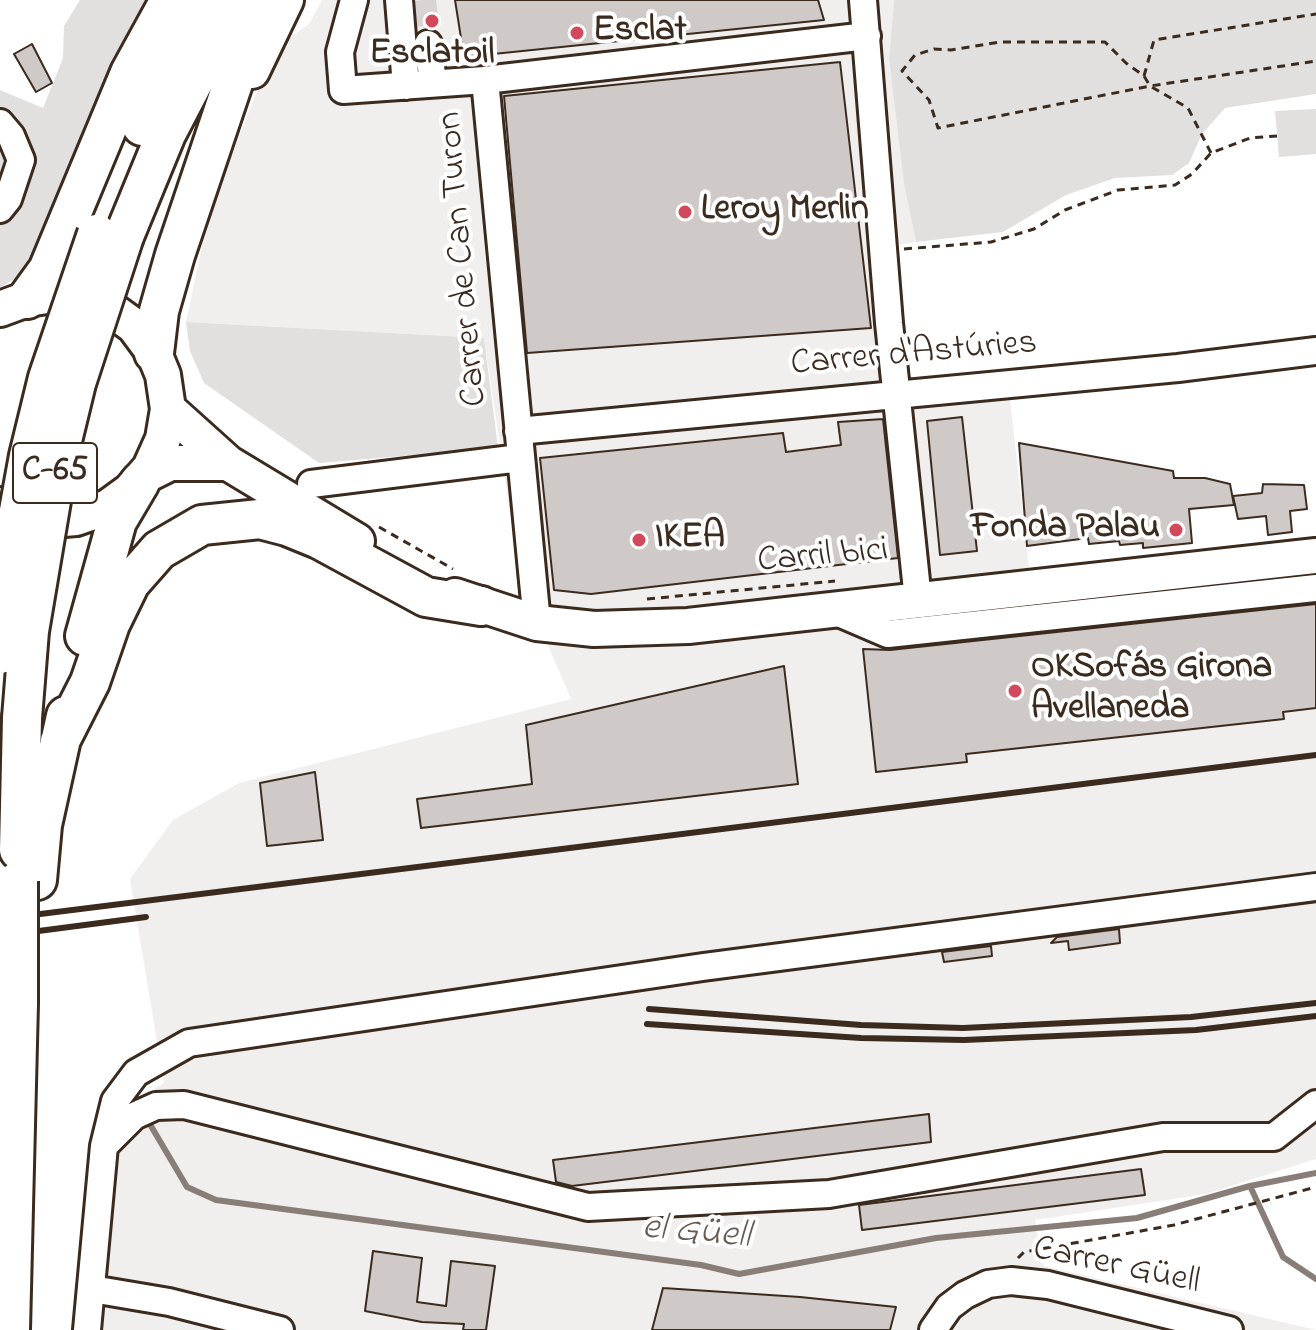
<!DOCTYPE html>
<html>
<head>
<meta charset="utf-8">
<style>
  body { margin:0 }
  canvas { display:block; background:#fff }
</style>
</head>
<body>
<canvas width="1316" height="1330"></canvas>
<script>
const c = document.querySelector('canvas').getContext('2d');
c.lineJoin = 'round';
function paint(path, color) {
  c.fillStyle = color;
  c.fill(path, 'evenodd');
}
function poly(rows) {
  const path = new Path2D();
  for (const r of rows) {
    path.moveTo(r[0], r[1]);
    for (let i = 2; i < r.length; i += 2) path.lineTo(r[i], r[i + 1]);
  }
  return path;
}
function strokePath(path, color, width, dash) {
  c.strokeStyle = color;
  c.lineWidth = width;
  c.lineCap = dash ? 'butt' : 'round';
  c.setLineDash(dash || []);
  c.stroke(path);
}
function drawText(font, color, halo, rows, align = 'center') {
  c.font = font + ' "Indie Flower",sans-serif';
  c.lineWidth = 8;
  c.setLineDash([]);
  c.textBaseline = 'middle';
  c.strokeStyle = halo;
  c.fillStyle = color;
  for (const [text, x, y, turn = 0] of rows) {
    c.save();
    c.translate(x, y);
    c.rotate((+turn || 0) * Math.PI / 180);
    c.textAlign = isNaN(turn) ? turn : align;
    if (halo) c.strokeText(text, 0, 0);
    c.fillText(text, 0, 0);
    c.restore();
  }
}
const built = poly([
  [322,0,894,0,889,59,904,184,916,242,883,247,896,391,1008,381,1032,595,1316,561,1316,1159,1206,1194,1035,1220,1044,1266,1316,1330,76,1330,103,1120,164,1083,130,879,173,820,239,783,571,699,520,580,484,338,186,322,209,213,273,50,309,24]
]);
const green = poly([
  [80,0,151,0,84,130,33,258,19,276,0,288,0,90,43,108,63,58,64,26],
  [894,0,1316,0,1316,94,1225,108,1202,134,1189,163,1172,175,1115,178,1066,195,1003,232,916,242,904,184,889,59],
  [1316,109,1316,154,1279,157,1275,111],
  [186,322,484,338,498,448,319,463,204,383,190,351]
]);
const stream = poly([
  [151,1126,187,1187,216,1200,701,1265,739,1274,936,1238,1137,1218,1250,1186,1316,1173],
  [1250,1186,1283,1257,1316,1279]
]);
const building = poly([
  [455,0,818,0,824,20,464,57,455,0],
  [32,44,52,83,36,92,14,54,32,44],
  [840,62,871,328,527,353,504,96,840,62],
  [962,417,977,551,940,555,927,421,962,417],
  [883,419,898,558,591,594,554,590,540,458,783,433,786,452,841,445,838,422,883,419],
  [1019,443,1173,471,1174,478,1205,478,1230,484,1234,505,1189,509,1192,543,1143,548,1143,543,1120,545,1119,541,1089,544,1088,538,1027,546,1019,443],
  [1263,484,1304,485,1307,509,1290,511,1292,532,1268,535,1266,516,1238,519,1233,496,1262,493,1263,484],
  [1316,604,1316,708,1283,712,1284,719,966,754,967,762,876,772,863,649,890,650,1316,604],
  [784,666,798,784,421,828,417,799,532,784,526,725,784,666],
  [315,772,323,840,267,846,260,783,315,772],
  [1119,929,1120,943,1069,950,1068,941,1051,943,1057,937,1119,929],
  [991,946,992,956,944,962,942,952,991,946],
  [929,1114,931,1142,572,1186,556,1182,553,1160,929,1114],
  [1141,1169,1145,1195,862,1230,859,1205,1141,1169],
  [373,1251,422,1258,417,1302,446,1306,451,1261,495,1266,486,1330,463,1330,464,1324,422,1322,365,1311,373,1251],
  [663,1288,800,1297,896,1307,890,1330,652,1330,663,1288]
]);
const minorTunnel = poly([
  [423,0,428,44]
]);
const path = poly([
  [1144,76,1154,40,1316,14],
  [1211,153,1188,108,1150,86,1144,76,1126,63,1105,42,1000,42,951,50,934,49,915,55,902,71,929,100,938,128,1150,86,1316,61],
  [904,249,991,242,1034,229,1065,210,1118,190,1175,185,1192,174,1211,153,1250,138,1277,136],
  [379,527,453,569],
  [647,599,835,581],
  [1018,1258,1024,1252,1174,1225,1316,1187]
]);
const minor = poly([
  [354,0,340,52,343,90,485,80],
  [399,0,406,86],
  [863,0,889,323,918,600],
  [428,44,433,83],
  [0,123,11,136,21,160,8,199,0,209],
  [518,431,1178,368,1316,351],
  [311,484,520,458],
  [832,610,888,634,1316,588],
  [537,623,485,80,867,36],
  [104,1146,115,1101,136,1073,189,1043,703,967,1316,887],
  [92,1289,169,1302,280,1330],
  [87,1330,104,1146,134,1116,156,1106,184,1105,588,1207,829,1194,1163,1137,1274,1137,1316,1104],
  [933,1330,949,1307,965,1295,988,1284,1011,1281,1048,1285,1229,1330]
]);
const major = poly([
  [252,71,286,0],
  [0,309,27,299,54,295,87,299,109,308,134,326,154,353,163,375,168,409,163,439,150,468,130,491,108,507,76,518,52,520,29,517,0,505],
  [168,409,228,463,357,541],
  [146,475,170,463,228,463],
  [455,596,537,623,594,629,688,626,1316,556]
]);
const highway = poly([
  [142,126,185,32,205,0],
  [124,236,166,134,236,0],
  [27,299,48,270,130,73,170,0],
  [154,353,159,311,175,255,261,0],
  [85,636,117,521,140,482],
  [60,741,90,682,110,624,130,583,159,550,202,525,260,519,287,526,319,539,426,597,481,606],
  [19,850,22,718],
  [37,880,42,825,66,716],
  [10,1330,18,1003]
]);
const rail = poly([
  [0,919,1316,755],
  [0,936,146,917],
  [649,1009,861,1025,963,1028,1191,1017,1316,1003],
  [647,1024,861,1038,964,1040,1196,1030,1316,1016]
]);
const highwayBridge = poly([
  [0,654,15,533,29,456,48,378,97,234],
  [22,718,29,631,59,453,76,383,124,236],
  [18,1003,18,881]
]);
const markers = [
  [432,21,8,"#d1495b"],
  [577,33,8,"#d1495b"],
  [685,212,8,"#d1495b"],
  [1176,530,8,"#d1495b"],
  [639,540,8,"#d1495b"],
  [1015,691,8,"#d1495b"]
];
const shields = [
  [55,473,84]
];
const shieldNames = [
  ["C-65",55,473]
];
const poiNames = [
  ["Esclat",593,33],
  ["Esclatoil",432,56,"center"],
  ["Leroy Merlin",701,212],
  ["Fonda Palau",1160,530,"right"],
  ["IKEA",655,540],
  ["OKSofás Girona",1031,670],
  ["Avellaneda",1031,711]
];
const streetNames = [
  ["Carrer de Can Turon",465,259,-95],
  ["Carrer d'Astúries",914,356,-5],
  ["Carril bici",823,558,-5],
  ["Carrer Güell",1116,1268,12]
];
const waterNames = [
  ["el Güell",696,1235,5]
];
paint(built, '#f1efee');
paint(green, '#e2e0de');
strokePath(stream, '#887e77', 6);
paint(building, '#cfcac7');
strokePath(building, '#3b2a1e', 2);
strokePath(minorTunnel, '#d8d4d2', 26, [26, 13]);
strokePath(minor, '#3b2a1e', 32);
strokePath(major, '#3b2a1e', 40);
strokePath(highway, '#3b2a1e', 44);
strokePath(path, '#3b2a1e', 3, [8, 6]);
strokePath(minor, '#fff', 26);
strokePath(major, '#fff', 34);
strokePath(highway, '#fff', 38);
strokePath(rail, '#3b2a1e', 6);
strokePath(highwayBridge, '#3b2a1e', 44, []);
strokePath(highwayBridge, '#fff', 38);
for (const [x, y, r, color] of markers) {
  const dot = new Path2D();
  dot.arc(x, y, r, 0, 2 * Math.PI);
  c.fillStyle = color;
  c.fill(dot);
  strokePath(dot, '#fff', 3);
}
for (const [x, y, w] of shields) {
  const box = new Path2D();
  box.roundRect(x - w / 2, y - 30, w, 60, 6);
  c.fillStyle = '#fff';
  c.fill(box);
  strokePath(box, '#3b2a1e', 2);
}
drawText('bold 34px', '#3b2a1e', null, shieldNames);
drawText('bold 36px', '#3b2a1e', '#fff', poiNames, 'left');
drawText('36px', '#3b2a1e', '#fff', streetNames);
drawText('italic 38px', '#685b52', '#fff', waterNames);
</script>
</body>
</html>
